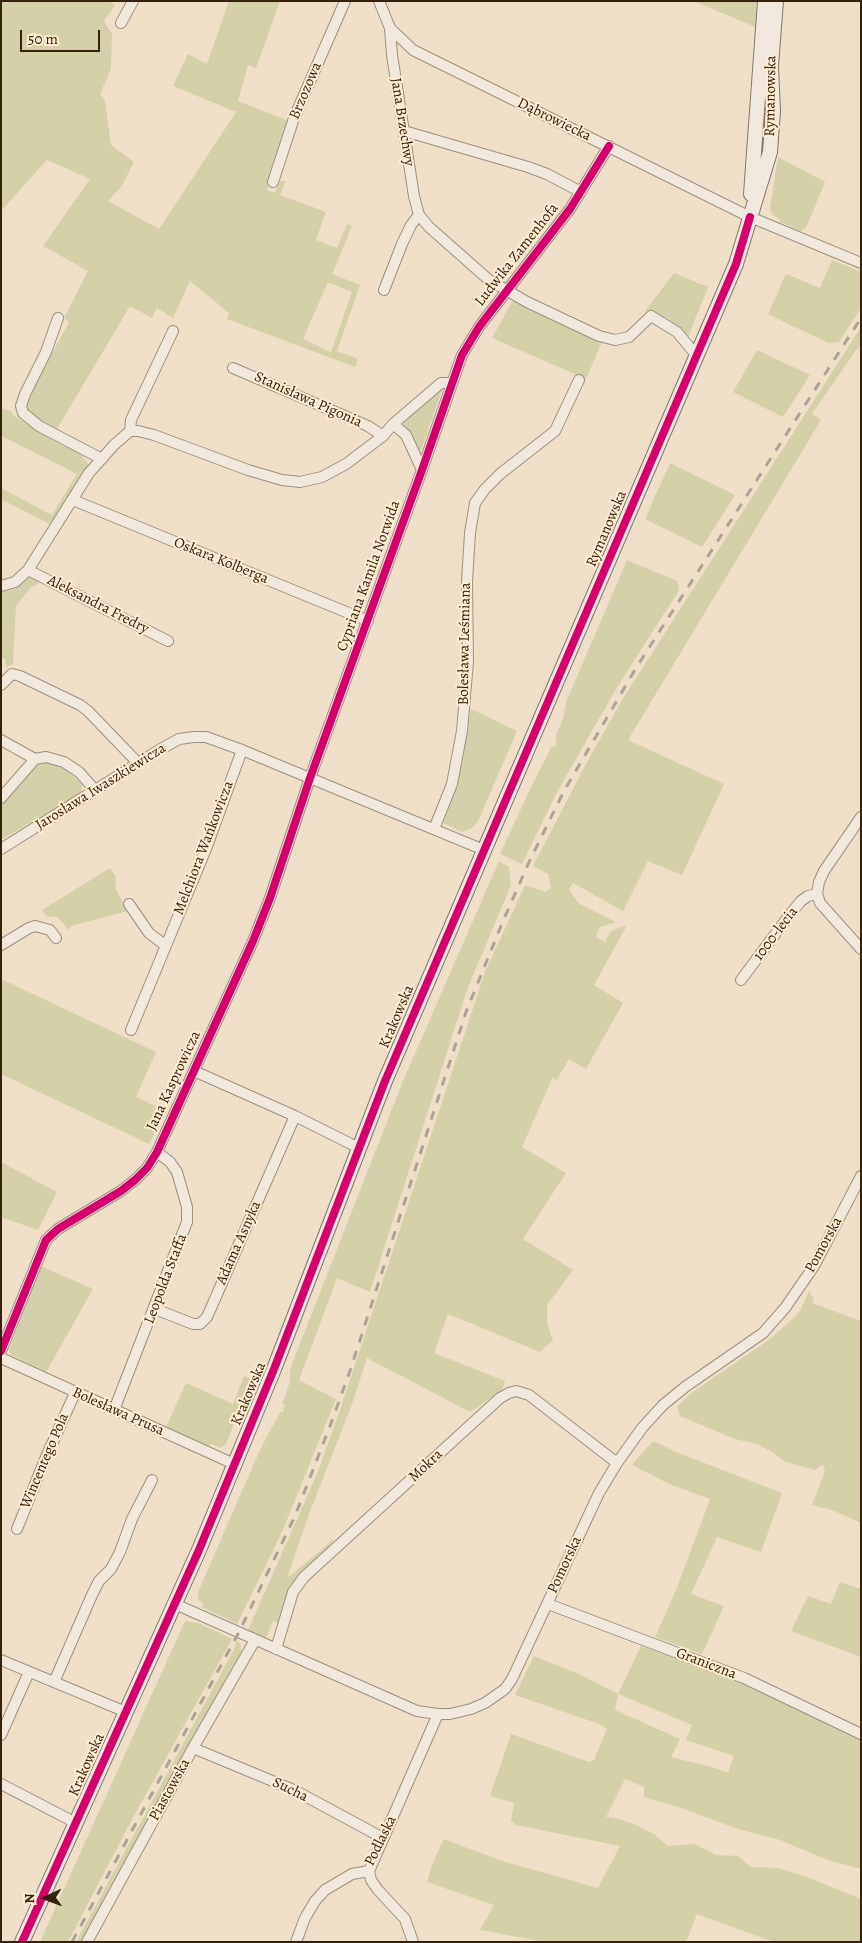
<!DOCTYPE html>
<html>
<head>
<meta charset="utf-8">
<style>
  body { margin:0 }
  #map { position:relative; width:862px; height:1943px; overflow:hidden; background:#efdfc8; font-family:Alegreya,serif }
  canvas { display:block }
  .frame { position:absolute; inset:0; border:2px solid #35220d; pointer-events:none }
  .north { position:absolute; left:20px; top:1873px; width:50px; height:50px; -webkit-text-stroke:4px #feecd2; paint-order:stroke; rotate:268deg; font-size:14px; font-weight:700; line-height:20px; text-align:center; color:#35220d }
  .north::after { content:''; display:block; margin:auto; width:18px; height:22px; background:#35220d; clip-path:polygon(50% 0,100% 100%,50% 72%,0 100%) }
  .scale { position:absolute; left:20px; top:30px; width:80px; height:22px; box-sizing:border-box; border:2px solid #35220d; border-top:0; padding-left:6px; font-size:15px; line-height:18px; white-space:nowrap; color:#35220d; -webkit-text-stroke:4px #feecd2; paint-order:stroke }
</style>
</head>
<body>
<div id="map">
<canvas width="862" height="1943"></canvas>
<div class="frame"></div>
<div class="north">N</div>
<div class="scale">50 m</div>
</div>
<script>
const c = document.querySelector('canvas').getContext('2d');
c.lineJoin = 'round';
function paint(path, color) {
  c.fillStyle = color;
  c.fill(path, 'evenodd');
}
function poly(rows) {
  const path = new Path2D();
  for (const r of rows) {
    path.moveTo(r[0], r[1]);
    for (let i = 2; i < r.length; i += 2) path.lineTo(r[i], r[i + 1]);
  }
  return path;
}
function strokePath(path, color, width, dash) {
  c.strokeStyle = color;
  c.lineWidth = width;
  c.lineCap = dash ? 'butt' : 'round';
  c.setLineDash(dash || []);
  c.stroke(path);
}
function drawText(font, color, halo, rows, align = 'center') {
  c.font = font + ' Alegreya,serif';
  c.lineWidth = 4;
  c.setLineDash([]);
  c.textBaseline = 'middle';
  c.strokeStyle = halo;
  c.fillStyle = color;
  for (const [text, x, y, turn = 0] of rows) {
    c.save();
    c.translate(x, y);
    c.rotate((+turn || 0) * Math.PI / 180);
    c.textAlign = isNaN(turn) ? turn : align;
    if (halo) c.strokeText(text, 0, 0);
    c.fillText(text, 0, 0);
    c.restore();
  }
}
const green = poly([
  [1,1,108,1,115,5,104,21,112,34,111,69,100,94,105,101,111,145,134,162,121,187,108,201,159,229,236,112,173,86,188,54,207,64,229,1,280,1,256,68,248,65,238,101,289,121,267,190,275,193,279,181,286,181,280,195,326,212,316,240,337,248,347,224,352,226,332,274,360,285,337,351,358,359,355,367,227,319,229,313,190,281,173,318,157,308,152,318,130,306,57,429,31,415,26,407,26,402,69,322,64,318,88,271,43,246,90,179,47,160,1,211],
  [328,282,352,292,331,352,303,339],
  [693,1,757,1,755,27,708,7],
  [778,157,825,182,806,228,800,231,780,222,780,220,772,214,770,208],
  [832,260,861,272,861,308,839,342,828,343,768,314,786,274,820,288],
  [674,273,708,287,688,337,667,318,645,311],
  [513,300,602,342,586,379,492,338],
  [861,327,861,343,812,414,821,420,628,740,724,784,682,875,648,861,623,911,573,883,569,889,578,903,616,922,600,927,596,937,605,942,610,932,623,926,626,927,594,985,623,1003,586,1069,569,1059,556,1081,553,1077,522,1147,566,1173,523,1239,573,1270,547,1305,547,1324,553,1340,540,1352,448,1314,434,1353,505,1381,502,1390,470,1412,367,1358,352,1404,309,1514,287,1578,326,1546,332,1539,333,1548,293,1584,281,1625,273,1621,266,1638,248,1630,317,1474,340,1410,485,972,525,885,546,892,551,888,548,874,533,866,588,760,622,700],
  [757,350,810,375,783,417,733,392],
  [440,389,442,390,421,450,418,451,414,440,402,423],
  [1,408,10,411,14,416,55,442,80,453,89,465,89,469,52,525,1,499,1,488,52,515,77,474,1,436],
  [670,463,735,495,702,547,645,519],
  [627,560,677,581,679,590,618,686,589,736,555,796,522,864,500,854,532,785,552,746,555,747,557,740,555,738,563,719,566,702],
  [30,577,38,581,39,584,30,588,16,606,13,664,7,667,5,659,1,657,1,592,15,589],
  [471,709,517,731,478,821,472,828,462,832,443,823,454,794],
  [42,763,52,763,66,769,82,785,81,793,1,840,1,800,36,764],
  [499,861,509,867,511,885,467,990,370,1292,337,1278,299,1380,336,1399,282,1532,237,1624,202,1607,203,1604,198,1599,198,1592,259,1452,280,1412,283,1412,285,1405,282,1404,290,1382,290,1369,403,1081],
  [110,868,116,877,115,888,128,911,71,926,69,930,57,917,46,916,42,910],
  [1,979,156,1052,136,1097,167,1111,149,1144,1,1074],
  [1,1162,57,1192,38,1230,1,1217],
  [41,1266,93,1289,46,1372,11,1355,9,1350],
  [809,1291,814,1300,812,1303,861,1321,861,1523,832,1510,812,1505,825,1472,823,1464,815,1470,786,1462,772,1452,757,1444,735,1439,680,1416,677,1407,690,1394,770,1339,799,1313],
  [244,1376,250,1378,251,1381,226,1444,220,1448,212,1444,203,1447,165,1429,186,1383,233,1404],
  [653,1441,676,1452,782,1493,761,1552,717,1537,691,1594,724,1606,702,1654,655,1637,676,1590,710,1499,669,1484,632,1465],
  [840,1582,861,1589,861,1657,791,1631,808,1596,831,1604],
  [185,1621,198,1623,232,1639,130,1823,68,1942,40,1942],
  [237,1640,241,1645,241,1652,81,1942,76,1942,217,1681,234,1649],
  [641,1646,764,1690,861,1731,861,1869,830,1861,780,1840,735,1828,681,1808,644,1797,644,1787,625,1779,606,1817,620,1819,636,1825,654,1834,668,1846,695,1844,716,1855,738,1856,751,1867,778,1868,807,1877,861,1899,861,1942,774,1942,697,1914,686,1942,545,1942,480,1930,494,1905,427,1882,433,1862,444,1839,502,1861,598,1888,620,1846,516,1825,511,1821,514,1803,490,1796,511,1734,589,1762,594,1760,607,1729,599,1724,515,1695,534,1656,581,1675,618,1694],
  [618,1694,692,1725,686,1740,734,1756,728,1773,712,1767,671,1757,680,1739,615,1710]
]);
const minor = poly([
  [379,1,390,28,413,50,750,217,861,263],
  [121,23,133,1],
  [390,28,392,55,414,196,419,215,429,227,489,280,527,302,599,336,615,340,629,337,651,316,677,332,697,356],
  [404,131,528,167,547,174,581,192],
  [273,182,294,118,345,1],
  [384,290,402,244,411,225,419,215],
  [58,318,46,352,25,394,21,406,23,413,39,426,102,459],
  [233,368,368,426,383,436],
  [393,424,441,383,451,383],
  [130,431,138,431,154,435,248,470,282,480,300,482,322,477,346,464,383,436,393,424,406,435,422,470],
  [73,500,368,621],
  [28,570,168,641],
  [1,586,15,582,28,570,89,473,114,445,130,431,131,420,173,331],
  [1,685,12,674,20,676,80,705,88,711,138,763],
  [1,740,35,759],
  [1,798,35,759,46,757,64,762,79,772,95,790],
  [861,817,824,871,819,882,817,894,820,903,861,949],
  [434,829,452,784,462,731,468,662,467,581,470,533,475,503,485,489,500,474,555,431,579,380],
  [1,849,159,750,179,739,194,737,206,737,242,750,484,850],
  [129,904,149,933,166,946],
  [1,945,29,928,35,926,50,930,56,938],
  [741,980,791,913,801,901,808,896,817,894],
  [131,1030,206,849,242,750],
  [194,1071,295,1116],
  [155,1309,193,1324,200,1324,207,1317,295,1116,359,1148],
  [1,1351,46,1240,58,1229,121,1191,135,1180,147,1168,157,1152,253,941,270,898,310,778,422,470,462,355,479,327,570,209,609,146],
  [1,1358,234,1464],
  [114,1410,187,1222,187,1207,177,1172,170,1162,157,1152],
  [17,1529,46,1457,75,1393],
  [175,1604,417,1711,438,1714,450,1714,471,1709,485,1703,505,1689,512,1679,599,1493,617,1463,642,1428,663,1405,685,1387,763,1333,785,1308,814,1266,861,1176],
  [548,1604,744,1678,861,1734],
  [276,1649,293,1592,304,1577,500,1398,509,1393,516,1391,529,1395,617,1463],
  [1,1660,126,1712],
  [54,1682,92,1595,99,1581,111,1569,120,1552,132,1519,152,1480],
  [1,1735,29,1672],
  [193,1748,294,1790,383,1838],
  [1,1784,76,1823],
  [369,1871,438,1714],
  [369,1871,371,1880,378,1890,405,1919,413,1942],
  [87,1942,193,1748,255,1640],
  [296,1942,305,1918,315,1901,325,1890,352,1874,369,1871]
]);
const secondary = poly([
  [751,194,765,1],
  [22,1942,199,1550,274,1369,385,1081,736,264,770,152,773,111,771,66,776,1]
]);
const rail = poly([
  [72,1942,239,1632,295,1516,330,1426,350,1371,466,1012,503,921,530,860,564,791,636,668,861,318]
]);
const cycleway = poly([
  [1,1351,46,1240,58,1229,121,1191,135,1180,147,1168,157,1152,253,941,270,898,310,778,422,470,462,355,479,327,570,209,609,146],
  [22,1942,199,1550,274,1369,385,1081,736,264,750,217]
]);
const streetNames = [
  ["Brzozowa",306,91,-67],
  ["Rymanowska",771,96,-89],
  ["Dąbrowiecka",554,120,26],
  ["Jana Brzechwy",402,122,81],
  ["Ludwika Zamenhofa",517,255,-52],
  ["Stanisława Pigonia",308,400,24],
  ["Rymanowska",607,529,-67],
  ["Oskara Kolberga",221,561,22],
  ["Cypriana Kamila Norwida",369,576,-70],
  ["Aleksandra Fredry",98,605,27],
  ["Bolesława Leśmiana",465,644,-89],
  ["Jarosława Iwaszkiewicza",101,787,-32],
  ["Melchiora Wańkowicza",204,848,-69],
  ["1000-lecia",776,934,-53],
  ["Krakowska",397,1017,-67],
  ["Jana Kasprowicza",174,1081,-65],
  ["Adama Asnyka",239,1243,-66],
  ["Pomorska",824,1245,-61],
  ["Leopolda Staffa",166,1279,-69],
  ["Krakowska",249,1394,-67],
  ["Bolesława Prusa",118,1412,24],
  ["Wincentego Pola",45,1461,-67],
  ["Mokra",426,1466,-43],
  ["Pomorska",565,1565,-65],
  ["Graniczna",706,1664,21],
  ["Krakowska",87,1765,-66],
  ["Piastowska",170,1790,-61],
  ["Sucha",290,1790,26],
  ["Podlaska",381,1841,-64]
];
paint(green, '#d4d0a9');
strokePath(minor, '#9c9081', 12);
strokePath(secondary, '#827668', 16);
strokePath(minor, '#f0e8dc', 10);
strokePath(secondary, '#f0e8dc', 14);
strokePath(rail, '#aca499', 3, [9, 9]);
strokePath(cycleway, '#d6006c', 8);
drawText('15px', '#35220d', '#feecd2', streetNames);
</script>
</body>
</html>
